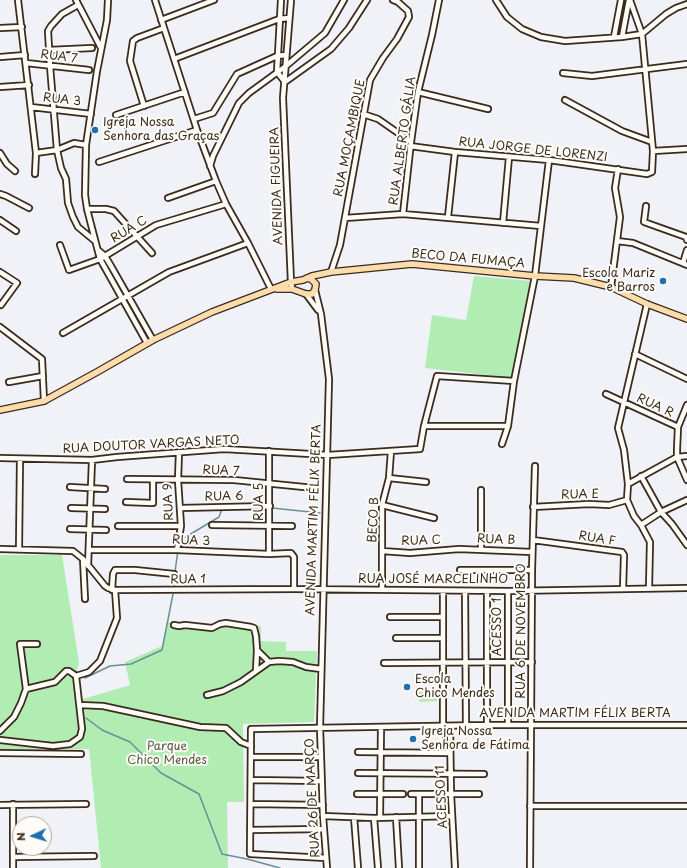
<!DOCTYPE html>
<html>
<head>
<meta charset="utf-8">
<style>
  body { margin:0 }
  #map { position:relative; width:687px; height:868px; overflow:hidden; background:#f0f2f8; font-family:"Playpen Sans",sans-serif }
  canvas { display:block }
  .north { position:absolute; left:12px; top:816px; width:40px; height:40px; box-sizing:border-box; background:#fdfcf7; border:1px solid #afa8a0; border-radius:50%; rotate:266deg; font-size:11px; font-weight:700; line-height:16px; text-align:center; color:#3b2a1e }
  .north::after { content:''; display:block; margin:auto; width:14px; height:18px; background:#1f6fb2; clip-path:polygon(50% 0,100% 100%,50% 72%,0 100%) }
</style>
</head>
<body>
<div id="map">
<canvas width="687" height="868"></canvas>
<div class="north">N</div>
</div>
<script>
const c = document.querySelector('canvas').getContext('2d');
c.lineJoin = 'round';
function paint(path, color) {
  c.fillStyle = color;
  c.fill(path, 'evenodd');
}
function poly(rows) {
  const path = new Path2D();
  for (const r of rows) {
    path.moveTo(r[0], r[1]);
    for (let i = 2; i < r.length; i += 2) path.lineTo(r[i], r[i + 1]);
  }
  return path;
}
function strokePath(path, color, width, dash) {
  c.strokeStyle = color;
  c.lineWidth = width;
  c.lineCap = dash ? 'butt' : 'round';
  c.setLineDash(dash || []);
  c.stroke(path);
}
function drawText(font, color, halo, rows, align = 'center') {
  c.font = font + ' "Playpen Sans",sans-serif';
  c.lineWidth = 4;
  c.setLineDash([]);
  c.textBaseline = 'middle';
  c.strokeStyle = halo;
  c.fillStyle = color;
  for (const [text, x, y, turn = 0] of rows) {
    c.save();
    c.translate(x, y);
    c.rotate((+turn || 0) * Math.PI / 180);
    c.textAlign = isNaN(turn) ? turn : align;
    if (halo) c.strokeText(text, 0, 0);
    c.fillText(text, 0, 0);
    c.restore();
  }
}
const green = poly([
  [474,276,531,281,513,378,425,368,432,315,466,320],
  [0,555,62,555,79,662,76,676,83,699,130,685,125,662,162,646,167,622,212,625,220,622,261,626,261,641,286,642,286,651,317,651,314,722,243,724,244,802,227,802,228,868,101,868,89,749,0,749],
  [437,691,437,701,419,702,419,692]
]);
const stream = poly([
  [272,508,320,513],
  [179,541,219,517,222,509],
  [173,586,178,550],
  [85,678,110,666,131,664,162,650,173,594],
  [86,718,102,730,130,742,161,773,199,794,222,854,247,859,280,868]
]);
const minor = poly([
  [18,0,36,153,35,174],
  [76,0,101,48],
  [108,0,107,20,97,71,86,145,85,195,87,209,100,259,147,343],
  [155,0,197,130,216,181,226,204,248,243,271,289],
  [281,0,277,72,285,82],
  [291,0,283,98,291,282,292,289],
  [496,0,507,17,522,29,541,37,565,41,622,37,642,34,666,14,676,8,687,4],
  [78,5,62,14,51,26,48,31,50,66,57,150,61,168,66,179,68,203,73,217,78,227,95,241],
  [161,20,214,0],
  [0,28,22,27],
  [614,37,621,0],
  [622,37,629,0],
  [49,50,92,48],
  [0,57,25,55],
  [174,59,279,19,289,18],
  [26,63,89,70],
  [563,73,592,76,687,64],
  [285,82,331,49,349,28,367,0],
  [0,87,29,85],
  [418,92,488,109],
  [565,100,622,131,652,142],
  [144,106,130,61,133,41,137,38,164,28],
  [31,107,91,114],
  [363,114,378,119,411,142],
  [116,115,185,92],
  [194,119,213,113,237,74,277,56,286,55],
  [410,146,455,152,549,160,647,174,652,172,653,151,642,34,630,0],
  [653,151,687,149],
  [0,153,7,164,15,171],
  [36,153,57,150,74,143,86,145],
  [99,162,197,130],
  [210,166,213,156,239,103,249,93,286,66,325,33,344,0],
  [0,194,6,196,29,208],
  [168,198,216,181],
  [646,206,644,222,686,237,687,240],
  [87,209,106,209,114,211,152,253],
  [403,214,411,142,418,92,432,35,439,0],
  [448,217,455,152],
  [345,218,403,214,541,226],
  [0,220,16,231],
  [503,223,509,157],
  [617,241,633,243,687,265],
  [60,245,69,270,100,259,156,225,226,204],
  [98,250,105,256,111,266,153,340],
  [683,263,687,250],
  [0,272,17,283,1,305],
  [331,272,340,245,370,80,383,58,397,39,409,17,408,11,398,2,393,0],
  [611,287,620,217,615,188,618,169],
  [315,290,321,314,329,379,320,727,323,816,327,868],
  [306,294,318,310],
  [647,304,618,428,624,450,628,484,627,500,634,516,641,525,650,542,649,588],
  [0,327,42,359,44,401],
  [63,333,169,272,248,243],
  [635,354,687,379],
  [9,382,43,376],
  [606,394,678,427],
  [687,405,678,427,677,449,677,457,687,480],
  [424,426,508,426],
  [502,444,508,426,514,381,535,276,549,160],
  [269,451,269,554],
  [0,458,92,460,117,457,224,449,328,455,420,449,424,426,437,376,514,381],
  [641,476,661,512,672,524,687,545],
  [389,478,426,482],
  [127,479,234,480,314,488],
  [628,484,677,457,687,456],
  [70,487,105,489],
  [481,490,481,550],
  [126,502,153,503,153,480],
  [382,505,434,518],
  [533,507,589,504,609,505,627,500],
  [71,508,105,509],
  [180,508,270,506],
  [212,525,292,526],
  [641,525,661,512,687,500],
  [118,526,181,526],
  [70,529,106,530],
  [533,540,622,552,624,555,623,589],
  [0,549,73,551,83,559,105,586,108,588,115,590,294,589,508,591,687,588],
  [19,549,20,459],
  [89,550,177,550,269,554,291,553,294,557,294,589],
  [177,550,181,526,178,480,179,452],
  [382,551,410,553,459,549,532,552],
  [83,559,85,599],
  [88,566,92,460],
  [460,570,532,570],
  [112,590,113,574,115,570,135,570,174,574],
  [382,590,382,505,389,478,391,451],
  [443,591,443,726],
  [465,591,466,725],
  [390,617,442,617],
  [174,625,179,626,185,625,212,628,220,624,226,623,251,627,254,628,256,636,257,650,256,671],
  [396,638,442,638],
  [257,650,269,662],
  [384,663,532,662],
  [76,676,89,672,100,661,117,618,115,590],
  [207,695,223,691,241,682,269,662,279,661,293,662,306,667,321,669],
  [80,705,103,706,200,727,226,728,241,742,251,746],
  [487,725,487,591],
  [508,725,508,591],
  [450,726,451,794,455,868],
  [0,731,14,717,21,703,26,689,20,644,37,644],
  [0,740,53,746,70,744,80,737,82,729,76,676,69,671,66,671,55,682,26,689],
  [358,752,450,753],
  [0,753,81,754],
  [251,757,320,757],
  [358,773,484,774],
  [251,780,321,781],
  [357,794,403,794],
  [411,794,479,794],
  [419,794,419,868],
  [251,804,323,805],
  [0,805,86,804],
  [530,806,687,806],
  [323,816,374,818,452,816],
  [354,817,358,868],
  [396,817,399,868],
  [374,818,378,868],
  [380,818,381,727],
  [250,830,324,829],
  [13,857,94,856],
  [326,858,250,854,251,729,487,725,687,725],
  [13,868,13,804],
  [530,868,532,570,535,466]
]);
const major = poly([
  [277,289,292,289,306,294,312,294,315,290,316,284,311,279,307,278],
  [0,410,44,401,97,372,153,340,212,312,291,282,303,280,312,276,331,272,412,264,535,276,574,278,611,287,647,304,687,319]
]);
const markers = [
  [95,130,4,"#1f6fb2"],
  [663,281,4,"#1f6fb2"],
  [407,687,4,"#1f6fb2"],
  [413,739,4,"#1f6fb2"]
];
const streetNames = [
  ["RUA 7",59,57,7],
  ["RUA 3",62,100,6],
  ["RUA MOÇAMBIQUE",350,138,-79],
  ["RUA ALBERTO GÁLIA",403,141,-82],
  ["RUA JORGE DE LORENZI",533,150,6],
  ["AVENIDA FIGUEIRA",277,186,-92],
  ["RUA C",129,230,-31],
  ["BECO DA FUMAÇA",468,259,5],
  ["RUA R",655,406,25],
  ["RUA DOUTOR VARGAS NETO",151,445,-3],
  ["RUA 7",221,471,2],
  ["RUA E",580,495,-1],
  ["RUA 6",224,497,-1],
  ["RUA 9",169,502,-93],
  ["RUA 5",260,502,-90],
  ["AVENIDA MARTIM FÉLIX BERTA",314,520,-88],
  ["BECO B",374,520,-87],
  ["RUA F",597,539,9],
  ["RUA B",496,540,2],
  ["RUA 3",191,541,2],
  ["RUA C",421,541,-2],
  ["RUA 1",188,580,-1],
  ["RUA JOSÉ MARCELINHO",433,580],
  ["ACESSO 1",498,627,-90],
  ["RUA 6 DE NOVEMBRO",522,631,-90],
  ["AVENIDA MARTIM FÉLIX BERTA",575,714],
  ["ACESSO 11",442,797,-93],
  ["RUA 26 DE MARÇO",313,798,-93]
];
const poiNames = [
  ["Igreja Nossa",103,123],
  ["Senhora das Graças",103,137],
  ["Escola Mariz",655,274,"right"],
  ["e Barros",655,288,"right"],
  ["Escola",415,680],
  ["Chico Mendes",415,694],
  ["Igreja Nossa",421,732],
  ["Senhora de Fátima",421,746]
];
const parkNames = [
  ["Parque",167,747],
  ["Chico Mendes",167,761]
];
paint(green, '#b1edb3');
strokePath(stream, '#698f97', 1.5);
strokePath(minor, '#3b2a1e', 8);
strokePath(major, '#3b2a1e', 8);
strokePath(minor, '#fdfcf7', 4.5);
strokePath(major, '#fddcac', 5.5);
for (const [x, y, r, color] of markers) {
  const dot = new Path2D();
  dot.arc(x, y, r, 0, 2 * Math.PI);
  c.fillStyle = color;
  c.fill(dot);
  strokePath(dot, '#fdfcf7', 1.5);
}
drawText('12px', '#3b2a1e', '#fdfcf7', streetNames);
drawText('12px', '#3b2a1e', '#fdfcf7', poiNames, 'left');
drawText('12px', '#585b43', '#fdfcf7', parkNames);
</script>
</body>
</html>
